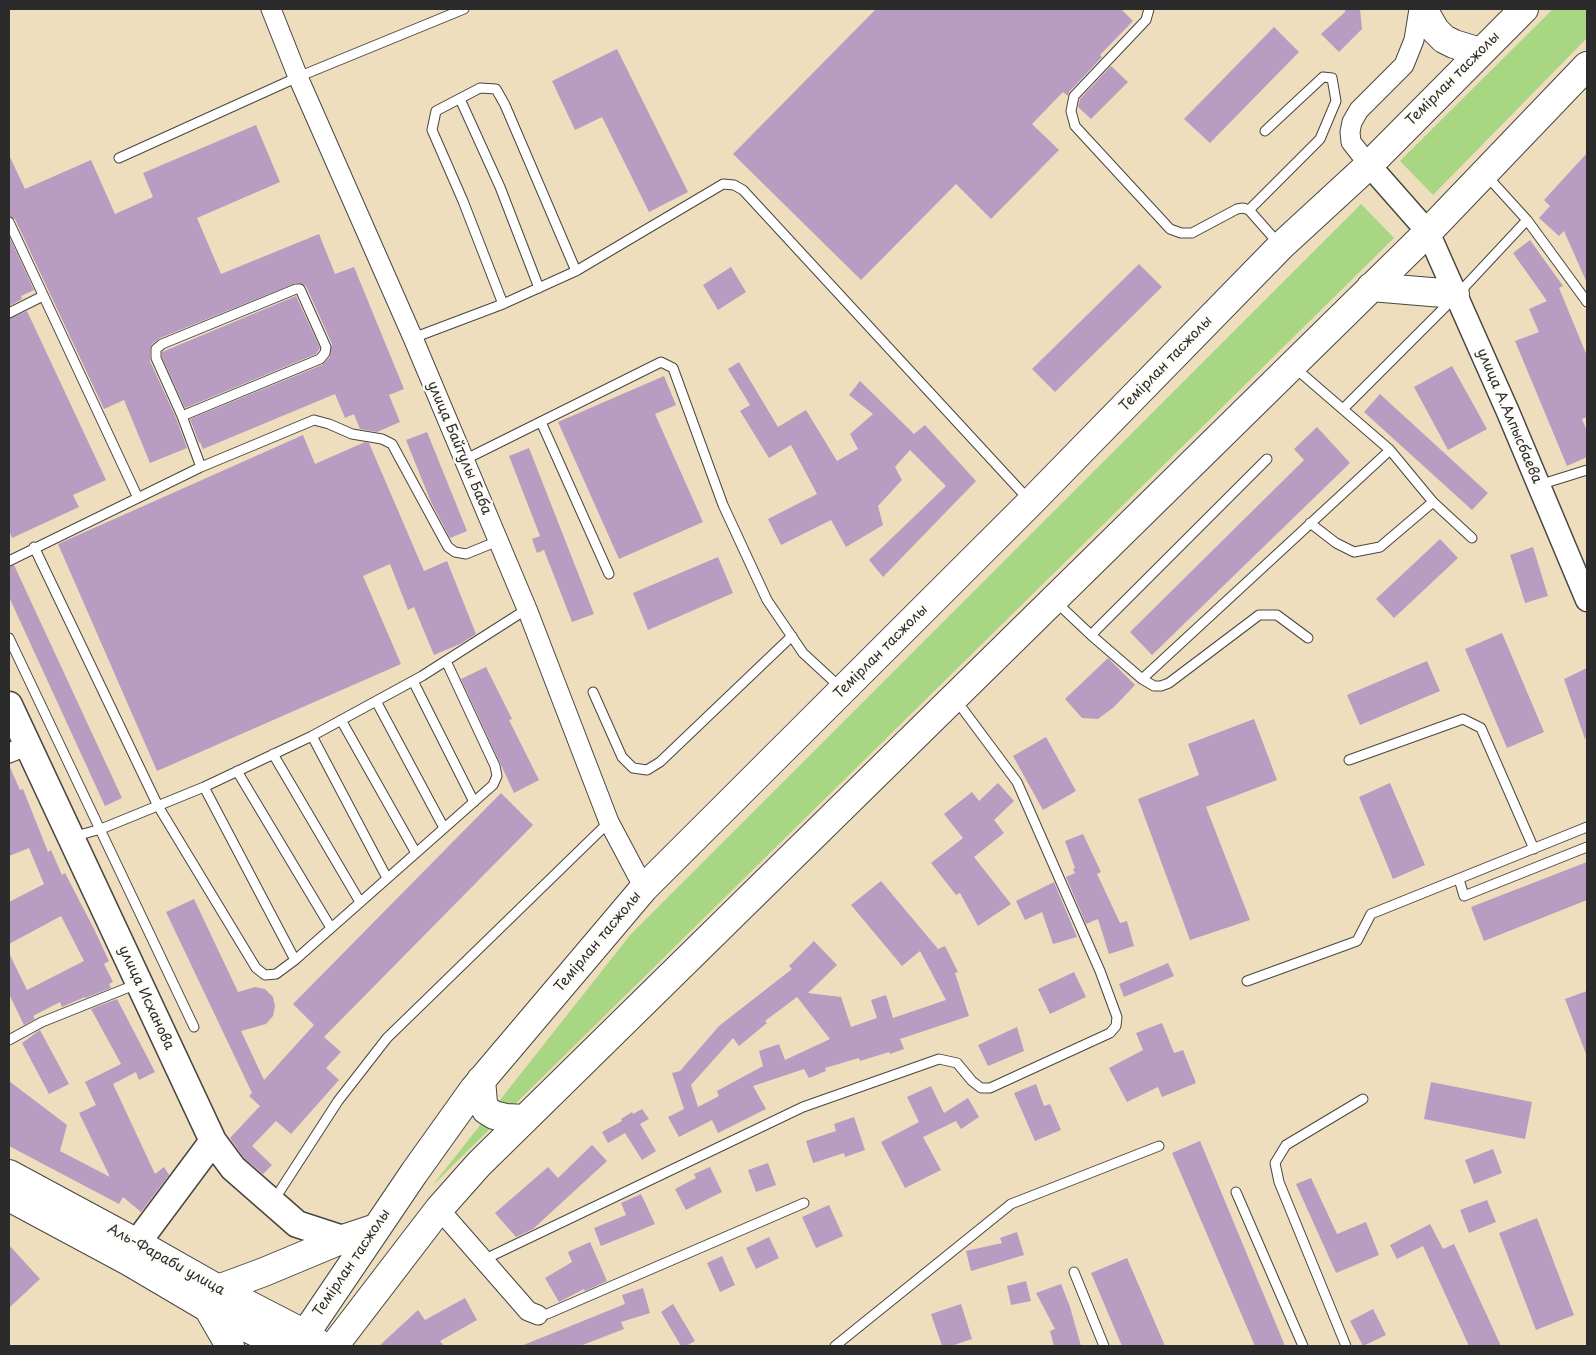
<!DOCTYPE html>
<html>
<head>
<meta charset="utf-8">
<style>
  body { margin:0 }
  #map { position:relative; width:1596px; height:1355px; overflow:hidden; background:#eedebe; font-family:"Playpen Sans",sans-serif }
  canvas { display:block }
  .frame { position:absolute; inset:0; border:10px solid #2b2b2b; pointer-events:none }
</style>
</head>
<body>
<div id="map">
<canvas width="1596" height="1355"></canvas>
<div class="frame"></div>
</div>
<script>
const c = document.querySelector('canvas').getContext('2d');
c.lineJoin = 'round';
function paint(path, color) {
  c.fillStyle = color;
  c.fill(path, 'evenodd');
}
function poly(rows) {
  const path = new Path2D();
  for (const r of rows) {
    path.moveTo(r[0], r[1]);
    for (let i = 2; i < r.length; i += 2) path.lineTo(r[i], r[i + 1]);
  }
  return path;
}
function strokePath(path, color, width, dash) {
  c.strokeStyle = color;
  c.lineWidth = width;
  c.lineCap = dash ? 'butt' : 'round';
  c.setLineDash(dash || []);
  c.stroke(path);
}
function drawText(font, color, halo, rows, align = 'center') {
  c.font = font + ' "Playpen Sans",sans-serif';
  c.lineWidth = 5;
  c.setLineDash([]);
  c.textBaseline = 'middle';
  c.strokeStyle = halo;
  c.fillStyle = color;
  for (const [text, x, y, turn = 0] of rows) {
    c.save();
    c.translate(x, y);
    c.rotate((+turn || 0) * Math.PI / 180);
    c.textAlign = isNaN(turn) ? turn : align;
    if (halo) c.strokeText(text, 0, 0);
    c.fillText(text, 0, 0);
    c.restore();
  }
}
const green = poly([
  [1553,9,1587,9,1587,38,1433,195,1400,161],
  [1361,204,1394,238,432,1186,631,934]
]);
const building = poly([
  [876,9,1121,9,1133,21,1100,55,1102,57,1069,92,1068,96,1063,92,1032,124,1059,150,991,219,956,184,861,280,733,154],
  [1345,9,1360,9,1362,29,1339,52,1321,34,1345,12],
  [1274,27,1299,52,1210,143,1184,119],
  [617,49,688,192,649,212,602,117,575,130,552,81],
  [1111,66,1128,82,1091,119,1078,107,1080,99],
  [256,125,280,182,197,218,221,274,319,234,335,274,354,267,404,389,389,395,400,422,377,432,360,429,354,414,345,418,335,394,203,449,200,442,199,443,190,419,322,365,330,357,332,344,306,286,303,284,296,283,160,338,152,344,150,349,150,361,176,418,187,448,150,463,124,400,104,409,15,219,9,216,9,155,25,189,91,160,115,214,153,197,143,173],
  [1587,153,1587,283,1564,231,1559,236,1539,218,1550,206,1544,200],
  [9,236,34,290,21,296,22,299,9,306],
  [1530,240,1563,286,1559,288,1587,356,1587,417,1582,419,1587,431,1587,457,1567,466,1515,341,1539,332,1529,309,1547,301,1513,253],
  [1139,264,1162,287,1055,392,1032,369],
  [731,267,746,292,718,310,703,285],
  [296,296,320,348,316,354,185,408,162,357,162,352],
  [27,311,106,480,73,495,79,507,12,538,9,530,9,319],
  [739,362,778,427,806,410,837,461,858,449,850,434,873,414,849,395,860,381,914,434,925,425,976,481,883,577,869,560,946,486,910,450,895,467,902,480,878,506,883,525,846,547,831,520,781,545,768,519,817,494,791,445,769,458,740,411,750,405,728,369],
  [1452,366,1487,429,1448,450,1414,387],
  [664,376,676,405,655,414,703,522,619,559,558,422],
  [1380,394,1488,493,1472,510,1364,412],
  [1317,427,1350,463,1152,655,1130,632,1304,460,1294,449],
  [427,432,467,531,450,538,431,502,406,440],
  [303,435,315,464,365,442,369,443,424,571,447,561,476,634,460,644,434,655,414,607,408,610,390,564,363,576,401,664,157,771,58,544],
  [529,448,594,614,572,622,544,550,537,553,532,539,540,536,509,456],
  [1440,539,1458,558,1394,618,1376,599],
  [1533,547,1548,596,1525,603,1510,555],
  [718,557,733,593,648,630,633,593],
  [14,565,122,798,105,806,9,597,9,567],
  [1502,633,1544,732,1507,748,1465,649],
  [1108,658,1135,685,1114,707,1098,719,1082,718,1065,699],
  [1427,661,1440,691,1360,725,1347,695],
  [486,667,512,719,509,720,539,780,514,793,461,679],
  [1587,668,1587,738,1585,739,1564,679],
  [1254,719,1277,780,1206,807,1250,920,1190,940,1138,799,1199,775,1188,744],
  [1046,737,1076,791,1043,810,1013,756],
  [9,765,20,790,23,789,48,852,51,850,62,875,65,873,94,929,109,961,104,964,113,982,109,984,111,988,85,998,85,997,62,1007,60,1002,33,1016,35,1019,24,1025,9,994,9,953,27,990,84,961,61,916,9,944,9,902,44,884,29,848,9,856],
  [998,783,1014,801,994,820,1004,833,974,857,1011,904,978,926,960,893,956,895,931,863,963,838,944,814,972,792,979,801],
  [1390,783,1425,865,1393,879,1359,797],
  [501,793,533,825,324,1037,341,1052,326,1068,339,1080,291,1134,276,1121,252,1146,272,1165,263,1174,244,1158,230,1138,260,1106,249,1096,252,1093,166,912,194,899,238,992,255,987,265,989,273,997,275,1006,273,1016,266,1024,241,1031,264,1080,314,1025,293,1004],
  [1083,834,1101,872,1097,874,1120,923,1127,921,1134,946,1109,954,1098,919,1086,924,1066,877,1075,873,1073,869,1075,868,1065,841],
  [1587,862,1587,900,1484,941,1471,907],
  [881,881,938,949,945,946,958,972,955,973,969,1016,900,1039,904,1049,890,1054,889,1052,860,1061,859,1058,825,1068,826,1071,809,1078,804,1069,753,1086,766,1109,718,1133,712,1120,679,1137,668,1117,684,1109,672,1073,680,1071,719,1026,792,969,789,966,814,941,837,965,808,993,841,997,851,1027,877,1018,871,1000,886,995,893,1018,946,1000,920,951,902,966,851,905],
  [797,997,830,1039,785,1060,779,1044,759,1051,763,1066,717,1091,719,1096,698,1107,691,1085,733,1038,739,1046,767,1023,765,1021],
  [1054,882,1077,937,1053,944,1042,912,1025,920,1016,901],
  [1168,963,1174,976,1124,997,1119,984],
  [1074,972,1086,997,1050,1014,1038,989],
  [1587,991,1587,1054,1586,1054,1565,999],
  [117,999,155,1072,139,1080,136,1072,113,1084,155,1174,164,1167,169,1175,141,1212,123,1197,119,1204,9,1146,9,1081,67,1125,60,1151,110,1177,79,1113,96,1105,85,1082,121,1064,91,1009],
  [1162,1023,1174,1053,1183,1050,1196,1083,1162,1097,1158,1087,1127,1102,1109,1068,1143,1050,1136,1033],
  [1017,1027,1024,1051,988,1066,978,1045],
  [40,1030,69,1084,49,1094,22,1043],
  [1431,1082,1532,1102,1525,1139,1424,1119],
  [1036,1084,1044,1106,1050,1104,1061,1130,1035,1141,1014,1093],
  [931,1086,944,1113,968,1098,979,1117,961,1129,956,1121,923,1137,941,1170,905,1188,881,1142,919,1122,907,1097],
  [642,1109,649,1119,640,1124,656,1151,642,1160,625,1133,608,1143,602,1132,622,1121,621,1119,632,1112,633,1114],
  [854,1117,865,1150,845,1157,844,1153,813,1163,806,1141,836,1131,834,1124],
  [1200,1141,1285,1346,1255,1346,1172,1153],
  [592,1145,607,1161,533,1229,516,1237,495,1213,548,1167,558,1178],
  [1493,1149,1502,1173,1474,1184,1465,1160],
  [768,1163,776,1185,756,1192,748,1170],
  [710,1167,722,1192,686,1210,675,1189,696,1178,694,1174],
  [1311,1178,1337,1234,1366,1222,1379,1255,1336,1273,1296,1184],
  [641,1194,655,1224,601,1246,594,1228,626,1215,621,1203],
  [1487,1200,1496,1222,1469,1233,1460,1210],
  [829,1205,843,1236,816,1248,802,1217],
  [1537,1218,1574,1315,1536,1330,1499,1233],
  [1430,1224,1443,1249,1454,1244,1501,1346,1469,1346,1423,1246,1397,1259,1390,1245],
  [1017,1232,1024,1255,971,1271,966,1251,1002,1243,1000,1238],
  [769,1237,779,1258,756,1269,746,1248],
  [590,1242,607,1281,585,1291,584,1289,559,1302,545,1278,572,1262,568,1252],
  [9,1245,40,1279,9,1308],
  [722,1256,735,1285,720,1292,707,1263],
  [1127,1258,1165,1346,1122,1346,1091,1273],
  [1026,1281,1031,1301,1011,1305,1007,1286],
  [1061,1284,1070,1307,1081,1346,1054,1346,1050,1331,1055,1329,1036,1293],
  [643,1288,650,1313,621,1322,624,1329,580,1346,521,1346,625,1304,622,1295],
  [465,1298,477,1320,440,1341,444,1346,379,1346,418,1310,425,1320],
  [673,1304,695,1341,686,1346,681,1346,661,1312],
  [961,1304,972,1339,951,1346,942,1346,931,1314],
  [1373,1309,1386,1335,1363,1346,1350,1321]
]);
const service = poly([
  [1149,9,1146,20,1074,96,1071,111,1075,126,1170,229,1181,233,1192,233,1237,209,1243,208,1249,210,1279,244],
  [460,99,500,187,539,288],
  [119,158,298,77,464,9],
  [1249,210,1320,139,1336,101,1332,78,1323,77,1265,131],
  [1527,220,1587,302],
  [9,222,138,498],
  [503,304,463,201,432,130,436,111,480,88,496,89,505,105,576,271],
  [9,313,43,296],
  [413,338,503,304,576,271,723,184,734,185,743,190,1029,500],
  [1343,409,1456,296,1527,220,1486,175],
  [182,416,320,359,325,353,326,347,300,289,296,289,162,344,156,349,156,358,182,416,201,467],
  [541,422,609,574],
  [1390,450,1433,502,1472,538],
  [464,460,661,362,673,368,723,505,767,600,803,653,841,688],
  [1539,485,1587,470],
  [1310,523,1336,543,1354,552,1380,547,1433,502],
  [34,547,158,806,256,968,265,975,276,974,295,960,493,785,497,776,495,766,446,661],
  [9,561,201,467,314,420,329,424,352,434,382,439,392,444,448,547,455,552,466,554,498,541],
  [1056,602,1091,635,1142,679,1390,450,1294,367],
  [1091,635,1267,459],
  [9,638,194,1027],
  [1142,679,1154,686,1161,686,1169,683,1259,615,1277,615,1308,638],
  [413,681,474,802],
  [593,692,622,757,633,768,647,770,660,762,792,636],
  [376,701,444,828],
  [341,720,416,853],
  [312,736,387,878],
  [273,754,360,902],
  [1349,760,1463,719,1481,728,1534,849],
  [237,771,331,928],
  [204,787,295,960],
  [72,837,101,829,204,787,312,736,422,676,527,609],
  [1459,879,1464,896,1587,847],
  [1247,981,1357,941,1371,914,1587,827],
  [9,1040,42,1022,137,984],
  [1236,1192,1303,1346],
  [274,1200,338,1101,387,1038,609,822],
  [483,1260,803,1107,939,1059,957,1063,972,1081,981,1088,990,1088,1110,1033,1116,1026,1117,1017,1100,971,1017,782,956,700],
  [1074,1272,1104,1346],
  [538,1315,547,1314,804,1203],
  [835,1346,1011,1204,1159,1146],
  [1346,1346,1279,1182,1275,1163,1286,1145,1363,1099]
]);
const minor = poly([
  [271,9,298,77,413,338,527,609,609,822,644,888],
  [1369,165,1351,142,1350,132,1352,122,1359,110,1404,65,1414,40,1419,9],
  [9,753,28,745],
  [439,1209,528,1311,538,1315]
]);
const tertiary = poly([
  [1369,165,1428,232,1508,412,1587,600]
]);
const secondary = poly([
  [9,705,213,1141,233,1168,297,1224,343,1239],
  [137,1243,213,1141]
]);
const primary = poly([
  [1423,9,1435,30,1444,39,1454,44,1480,52],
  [1371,287,1455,294],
  [481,1080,483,1103,486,1110,494,1115,506,1118,525,1119],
  [9,1174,137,1243,218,1289,305,1334,319,1344],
  [9,1197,130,1262,208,1308,283,1346],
  [218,1289,264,1272,343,1239,376,1228],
  [208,1308,230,1346],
  [297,1346,414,1173,474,1089,644,888,1031,502,1281,246,1369,165,1524,9],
  [334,1346,439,1209,479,1164,1428,232,1587,66]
]);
const streetNames = [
  ["Темірлан тасжолы",1453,79,-45],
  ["Темірлан тасжолы",1166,364,-46],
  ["улица А.Алпысбаева",1509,416,67],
  ["улица Байтулы Баба",459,448,67],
  ["Темірлан тасжолы",881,652,-45],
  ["Темірлан тасжолы",598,942,-50],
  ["улица Исханова",146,998,65],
  ["Аль-Фараби улица",166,1260,29],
  ["Темірлан тасжолы",352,1263,-56]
];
paint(green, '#a9d682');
paint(building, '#b99cc2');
strokePath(service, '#484641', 11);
strokePath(minor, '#484641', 21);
strokePath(tertiary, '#484641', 25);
strokePath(secondary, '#484641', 29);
strokePath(primary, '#484641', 30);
strokePath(service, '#fff', 9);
strokePath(minor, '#fff', 19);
strokePath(tertiary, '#fff', 22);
strokePath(secondary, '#fff', 26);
strokePath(primary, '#fff', 28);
drawText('14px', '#2b2b2b', '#fdfcf7', streetNames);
</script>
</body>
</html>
